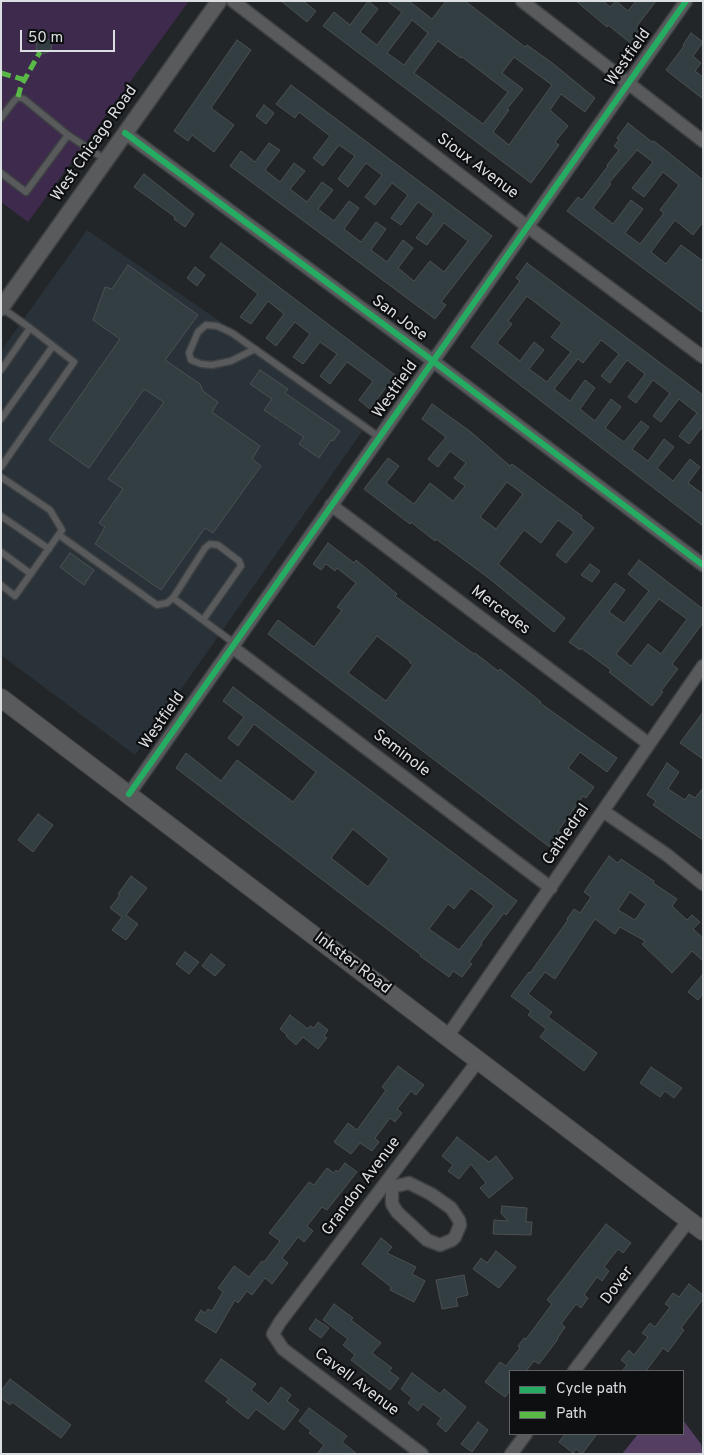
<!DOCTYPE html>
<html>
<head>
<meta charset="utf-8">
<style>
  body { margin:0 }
  #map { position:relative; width:704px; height:1455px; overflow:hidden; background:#232629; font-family:Overpass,sans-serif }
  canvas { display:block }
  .frame { position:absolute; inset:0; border:2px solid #dcdfe2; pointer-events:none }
  .legend { position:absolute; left:509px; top:1370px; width:175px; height:65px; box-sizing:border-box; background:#0d0f11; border:1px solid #606265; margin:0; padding:6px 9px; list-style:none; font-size:15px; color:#dcdfe2 }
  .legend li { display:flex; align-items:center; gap:10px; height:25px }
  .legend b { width:25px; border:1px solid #606265 }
  .scale { position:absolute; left:20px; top:30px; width:95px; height:22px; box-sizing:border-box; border:2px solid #dcdfe2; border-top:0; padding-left:6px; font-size:15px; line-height:18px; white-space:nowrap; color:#dcdfe2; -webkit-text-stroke:4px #0d0f11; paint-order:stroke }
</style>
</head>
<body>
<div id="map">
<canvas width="704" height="1455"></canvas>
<div class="frame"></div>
<ul class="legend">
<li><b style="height:6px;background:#26ab63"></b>Cycle path</li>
<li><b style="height:6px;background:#58b947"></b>Path</li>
</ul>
<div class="scale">50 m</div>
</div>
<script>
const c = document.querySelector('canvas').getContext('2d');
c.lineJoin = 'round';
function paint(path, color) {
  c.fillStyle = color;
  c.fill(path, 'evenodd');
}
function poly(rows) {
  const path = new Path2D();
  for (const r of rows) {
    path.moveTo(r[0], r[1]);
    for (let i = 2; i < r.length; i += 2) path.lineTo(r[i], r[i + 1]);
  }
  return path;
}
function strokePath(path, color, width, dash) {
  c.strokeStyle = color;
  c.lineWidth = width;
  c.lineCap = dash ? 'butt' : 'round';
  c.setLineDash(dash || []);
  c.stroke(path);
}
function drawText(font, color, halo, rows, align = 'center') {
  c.font = font + ' Overpass,sans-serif';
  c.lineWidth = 4.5;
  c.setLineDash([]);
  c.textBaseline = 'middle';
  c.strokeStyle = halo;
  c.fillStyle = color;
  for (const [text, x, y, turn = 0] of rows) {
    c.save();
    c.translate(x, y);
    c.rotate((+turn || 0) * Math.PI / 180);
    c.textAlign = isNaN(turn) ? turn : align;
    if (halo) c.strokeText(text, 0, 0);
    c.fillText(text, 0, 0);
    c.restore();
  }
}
const built = poly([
  [87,230,368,423,135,755,1,655,1,351]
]);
const green = poly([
  [1,1,189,1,28,222,1,202]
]);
const forest = poly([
  [683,1420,701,1444,703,1454,622,1454,638,1434,683,1434]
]);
const building = poly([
  [281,1,303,1,316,11,307,22,281,1],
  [368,1,378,9,360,32,377,45,402,12,387,1,409,1,432,19,446,1,465,1,525,47,527,45,551,62,595,98,585,112,561,94,550,110,568,126,555,142,559,145,531,183,323,26,334,12,350,25,368,1],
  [412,20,428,33,404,65,387,53,412,20],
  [438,41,461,58,462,57,508,92,483,124,414,73,438,41],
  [514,57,552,85,509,145,493,132,509,110,507,109,523,89,502,73,514,57],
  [576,1,603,1,610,7,616,1,628,11,636,1,656,1,637,26,644,31,633,45,608,25,607,27,576,1],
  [691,33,703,42,693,56,701,63,695,71,703,77,703,99,666,70,684,46,683,45,691,33],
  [45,37,52,42,51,51,43,54,36,49,37,40,45,37],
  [237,40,251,50,211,108,234,125,214,152,192,135,188,141,174,131,237,40],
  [291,85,492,236,441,302,446,305,435,319,230,166,241,151,255,162,269,143,280,150,265,170,280,182,294,163,305,171,290,189,307,202,322,182,333,190,318,209,334,221,349,201,359,208,344,229,361,242,376,222,386,229,371,250,387,262,403,240,413,248,398,268,414,281,430,261,444,272,468,241,444,223,427,245,416,238,434,214,418,202,401,225,391,218,408,195,392,183,375,205,365,197,382,175,366,163,348,187,338,179,355,156,339,145,323,166,313,158,330,136,299,112,295,118,276,104,291,85],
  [264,105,274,113,266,124,256,116,264,105],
  [628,123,652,142,654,141,703,180,703,222,693,235,675,220,651,252,666,264,681,245,703,261,703,313,567,211,578,197,582,200,608,166,607,165,619,150,614,146,619,140,617,138,628,123],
  [637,150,653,162,632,188,644,197,663,172,679,185,660,210,664,213,640,244,625,233,643,209,631,200,613,224,593,208,611,184,609,183,637,150],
  [144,174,194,214,185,227,174,219,175,217,134,187,144,174],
  [221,243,395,375,370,409,359,400,373,381,347,362,330,384,320,376,337,354,320,342,303,364,293,357,310,334,295,322,276,346,266,338,284,314,268,301,251,324,240,317,258,294,210,257,221,243],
  [527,263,703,395,703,426,689,444,679,436,697,413,679,399,661,422,653,416,670,393,653,380,636,403,628,397,645,374,627,360,610,383,601,376,619,354,601,340,583,363,578,359,554,389,570,401,585,380,595,388,580,409,595,421,611,399,621,407,605,428,624,442,641,421,649,427,632,449,648,461,664,439,674,447,657,468,673,481,690,459,700,467,688,483,703,494,703,526,471,347,520,281,516,278,527,263],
  [527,296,562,323,551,337,571,352,547,382,529,369,544,350,534,342,520,361,497,343,512,324,508,321,527,296],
  [128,265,198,315,165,360,200,384,203,391,218,402,212,412,260,446,252,459,261,466,213,533,205,528,161,590,95,544,105,527,99,523,123,489,108,479,164,402,144,389,89,468,49,440,120,339,93,320,105,287,112,289,128,265],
  [195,267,205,275,197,286,187,278,195,267],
  [260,370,288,389,285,393,340,431,333,441,331,440,319,458,299,444,304,437,264,410,272,399,250,384,260,370],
  [432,404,471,432,510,466,512,464,582,516,581,518,594,528,566,563,556,555,574,532,558,520,541,543,524,530,498,564,565,618,554,632,490,579,436,539,435,541,411,522,410,524,364,489,388,458,399,466,386,483,414,504,430,483,453,501,465,486,454,478,466,463,450,451,438,467,428,459,446,437,422,419,432,404],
  [507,482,523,494,496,529,480,517,507,482],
  [328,543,354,563,356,560,397,594,395,596,474,654,475,653,498,671,500,669,541,702,540,703,617,758,607,772,580,752,568,768,594,787,586,798,583,796,558,831,562,834,551,848,268,634,278,620,314,647,342,610,337,607,356,583,337,568,335,571,326,564,321,570,313,564,328,543],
  [377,636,410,661,409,662,413,665,386,701,348,673,377,636],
  [70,553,94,570,84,585,60,567,70,553],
  [639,560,703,609,703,623,672,664,678,669,661,691,663,692,652,706,609,672,611,670,581,648,580,650,569,642,615,583,625,590,609,612,624,623,649,591,628,574,639,560],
  [659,599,687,619,661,654,648,644,631,666,616,654,659,599],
  [590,564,600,571,592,582,581,575,590,564],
  [233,687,517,901,506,915,504,913,481,943,482,944,469,962,472,964,462,977,453,971,449,977,434,966,420,956,421,955,176,768,186,753,221,781,237,760,293,802,316,772,254,724,238,746,228,738,244,717,223,701,233,687],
  [353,829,389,859,368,887,331,858,353,829],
  [471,888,494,906,459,950,429,929,448,904,454,909,471,888],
  [703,712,703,759,680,743,703,712],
  [667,763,679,772,668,789,685,800,689,794,695,798,703,788,703,840,653,805,656,801,647,795,667,763],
  [38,814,53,825,33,852,18,840,38,814],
  [609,856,618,863,621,859,654,881,653,883,677,899,672,906,687,920,692,915,700,922,693,929,703,938,703,961,692,951,672,973,642,944,645,941,620,927,615,934,595,919,555,979,545,972,528,994,552,1012,548,1017,597,1053,584,1071,540,1037,546,1029,528,1015,531,1011,511,996,529,972,530,973,568,920,567,919,574,909,580,913,591,897,584,892,609,856],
  [630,892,646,904,635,920,618,910,630,892],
  [131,876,147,888,126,915,138,924,126,940,112,930,122,917,110,908,120,895,118,894,131,876],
  [185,952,199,962,189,974,176,964,185,952],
  [211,954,225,965,215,976,202,966,211,954],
  [703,974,703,994,698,1000,688,992,703,974],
  [290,1015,308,1029,310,1026,314,1028,318,1022,328,1030,324,1036,327,1038,318,1049,303,1037,296,1045,286,1036,287,1035,280,1029,290,1015],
  [398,1066,424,1085,416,1095,411,1091,397,1109,402,1113,395,1122,390,1118,375,1138,379,1142,372,1151,360,1143,351,1154,334,1142,348,1123,357,1130,386,1090,382,1087,398,1066],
  [651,1067,682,1088,674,1098,665,1091,660,1097,640,1083,651,1067],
  [457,1137,489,1162,496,1156,513,1178,489,1198,480,1188,486,1183,471,1164,459,1179,448,1171,453,1165,442,1156,457,1137],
  [345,1163,357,1172,327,1210,322,1207,307,1226,313,1231,304,1242,298,1237,282,1258,288,1263,272,1284,265,1278,252,1295,247,1291,238,1303,235,1300,216,1333,195,1320,201,1310,205,1313,208,1309,212,1311,223,1292,218,1288,234,1266,249,1277,262,1261,264,1262,280,1241,269,1233,309,1182,314,1185,327,1168,334,1173,336,1170,338,1172,345,1163],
  [502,1206,527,1208,526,1222,532,1222,531,1235,493,1234,494,1220,508,1221,501,1213,502,1206],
  [606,1224,631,1243,623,1253,618,1249,604,1267,609,1271,602,1281,597,1277,584,1295,588,1298,581,1308,576,1304,561,1324,565,1327,557,1339,558,1339,539,1364,534,1361,526,1371,510,1371,510,1390,505,1397,485,1382,500,1362,506,1366,520,1348,518,1346,524,1338,526,1339,552,1304,547,1300,606,1224],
  [381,1238,392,1247,387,1253,416,1267,412,1274,425,1281,414,1302,390,1290,391,1287,362,1264,381,1238],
  [496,1251,516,1267,499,1288,473,1269,481,1258,487,1263,496,1251],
  [464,1275,468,1295,456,1298,458,1306,442,1309,436,1280,464,1275],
  [689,1284,703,1295,703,1299,681,1328,684,1330,668,1352,663,1348,646,1371,622,1371,627,1365,621,1360,629,1350,634,1355,648,1337,642,1333,650,1323,655,1327,670,1307,665,1304,673,1293,679,1297,689,1284],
  [334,1304,353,1318,351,1320,381,1343,372,1353,392,1368,389,1371,399,1378,390,1390,351,1360,355,1355,343,1345,348,1339,323,1320,334,1304],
  [316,1319,329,1328,321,1338,309,1329,316,1319],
  [221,1359,256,1384,251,1390,269,1404,281,1387,291,1395,287,1401,299,1410,284,1430,256,1409,248,1419,226,1402,229,1399,205,1381,221,1359],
  [412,1373,440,1394,444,1389,466,1407,446,1432,437,1424,441,1418,423,1404,418,1411,408,1403,412,1398,401,1389,412,1373],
  [10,1379,71,1425,61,1438,12,1402,10,1405,1,1398,1,1391,10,1379],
  [309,1408,347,1436,342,1442,357,1454,317,1454,324,1445,309,1433,311,1431,299,1421,309,1408],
  [478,1422,488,1430,472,1452,461,1444,478,1422],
  [565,1434,597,1434,582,1454,576,1449,573,1453,559,1442,565,1434]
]);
const service = poly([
  [1,118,14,101,18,97,24,99,68,135,106,160],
  [1,173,26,192,68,135],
  [255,349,231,361,212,365,201,364,191,360,189,353,198,332,206,325,217,326,232,333,379,437],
  [1,370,30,328,2,308],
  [1,419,53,346],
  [1,467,74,362,30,328],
  [1,477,50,510,62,530,15,596,1,585],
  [1,516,49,549],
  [59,535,157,605,167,603,173,598,234,643],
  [1,552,31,574],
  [173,598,205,548,210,544,218,545,239,561,241,566,203,620]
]);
const minor = poly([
  [233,1,528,227,703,357],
  [522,1,703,141],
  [125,133,421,352,703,565],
  [331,505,649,744],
  [232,647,551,888],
  [129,794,686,1],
  [603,811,667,855,703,884],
  [447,1037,703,666],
  [386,1182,392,1187,409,1183,431,1194,451,1208,459,1220,460,1225,455,1237,452,1240,440,1245,427,1240,397,1212,392,1204,392,1187],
  [574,1371,689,1220],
  [422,1454,283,1349,273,1334,280,1322,478,1061],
  [511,1454,526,1434]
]);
const tertiary = poly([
  [1,308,219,1]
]);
const secondary = poly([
  [1,698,703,1231]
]);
const quiet = poly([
  [1,73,25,80],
  [18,97,21,86,40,52]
]);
const cycleway = poly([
  [125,133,421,352,703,565],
  [129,794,686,1]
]);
const streetNames = [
  ["Westfield",629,58,-55],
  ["West Chicago Road",95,144,-55],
  ["Sioux Avenue",477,167,37],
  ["San Jose",399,319,37],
  ["Westfield",396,390,-55],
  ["Mercedes",500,611,37],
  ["Westfield",163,721,-55],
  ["Seminole",401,754,37],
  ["Cathedral",567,835,-56],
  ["Inkster Road",352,964,37],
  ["Grandon Avenue",362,1187,-53],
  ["Dover",618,1286,-53],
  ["Cavell Avenue",356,1383,37]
];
paint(built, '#293238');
paint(green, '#3e2a4c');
paint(forest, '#543f62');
paint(building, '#323e41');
strokePath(building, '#4d5051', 1);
strokePath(service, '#3e4143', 9);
strokePath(minor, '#3e4143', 15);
strokePath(tertiary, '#3e4143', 18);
strokePath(secondary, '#3e4143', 20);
strokePath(service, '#585a5b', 6);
strokePath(minor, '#585a5b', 12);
strokePath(tertiary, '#585a5b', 15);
strokePath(secondary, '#585a5b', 18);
strokePath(quiet, '#58b947', 5, [10, 5]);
strokePath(cycleway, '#26ab63', 6);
drawText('16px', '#dcdfe2', '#0d0f11', streetNames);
</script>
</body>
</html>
